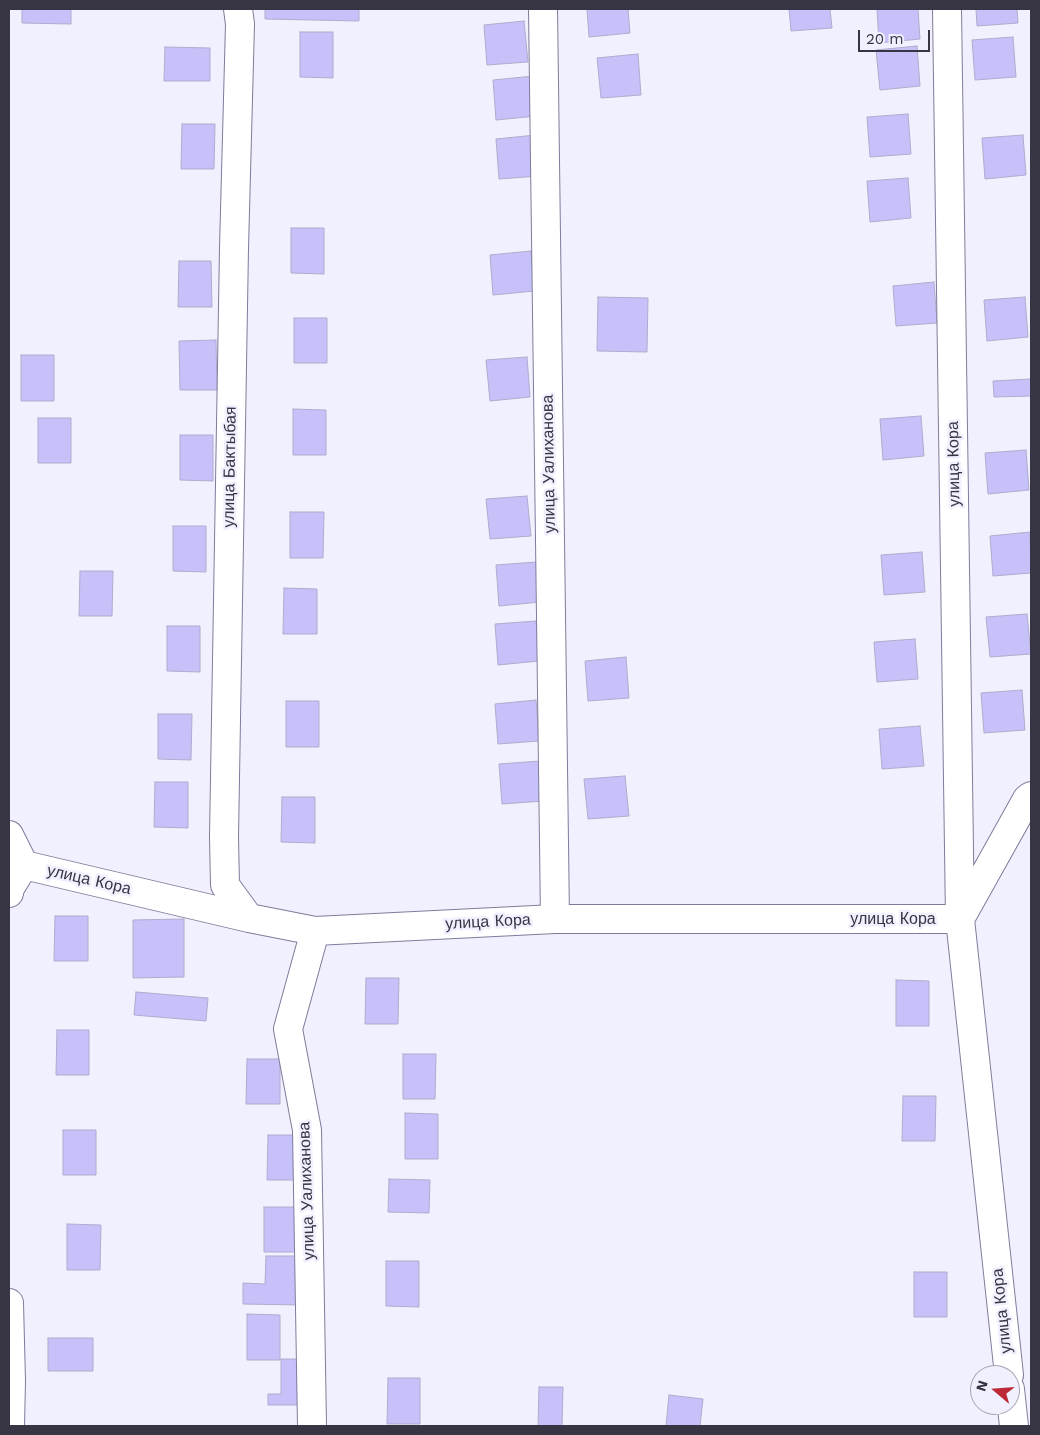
<!DOCTYPE html>
<html>
<head>
<meta charset="utf-8">
<style>
  body { margin:0 }
  #map { position:relative; width:1040px; height:1435px; overflow:hidden; background:#f1f0fe; font-family:"Work Sans",sans-serif }
  canvas { display:block }
  .frame { position:absolute; inset:0; border:10px solid #373543; pointer-events:none }
  .north { position:absolute; left:970px; top:1365px; width:50px; height:50px; box-sizing:border-box; background:#f1f0fe; border:1px solid #a7a5b3; border-radius:50%; rotate:288deg; font-size:14px; font-weight:700; line-height:20px; text-align:center; color:#373543 }
  .north::after { content:''; display:block; margin:auto; width:18px; height:22px; background:#bb2a36; clip-path:polygon(50% 0,100% 100%,50% 72%,0 100%) }
  .scale { position:absolute; left:858px; top:30px; width:72px; height:22px; box-sizing:border-box; border:2px solid #373543; border-top:0; padding-left:6px; font-size:15px; line-height:18px; white-space:nowrap; color:#373543; -webkit-text-stroke:4px #f1f0fe; paint-order:stroke }
</style>
</head>
<body>
<div id="map">
<canvas width="1040" height="1435"></canvas>
<div class="frame"></div>
<div class="north">N</div>
<div class="scale">20 m</div>
</div>
<script>
const c = document.querySelector('canvas').getContext('2d');
c.lineJoin = 'round';
function paint(path, color) {
  c.fillStyle = color;
  c.fill(path, 'evenodd');
}
function poly(rows) {
  const path = new Path2D();
  for (const r of rows) {
    path.moveTo(r[0], r[1]);
    for (let i = 2; i < r.length; i += 2) path.lineTo(r[i], r[i + 1]);
  }
  return path;
}
function strokePath(path, color, width, dash) {
  c.strokeStyle = color;
  c.lineWidth = width;
  c.lineCap = dash ? 'butt' : 'round';
  c.setLineDash(dash || []);
  c.stroke(path);
}
function drawText(font, color, halo, rows, align = 'center') {
  c.font = font + ' "Work Sans",sans-serif';
  c.lineWidth = 5;
  c.setLineDash([]);
  c.textBaseline = 'middle';
  c.strokeStyle = halo;
  c.fillStyle = color;
  for (const [text, x, y, turn = 0] of rows) {
    c.save();
    c.translate(x, y);
    c.rotate((+turn || 0) * Math.PI / 180);
    c.textAlign = isNaN(turn) ? turn : align;
    if (halo) c.strokeText(text, 0, 0);
    c.fillText(text, 0, 0);
    c.restore();
  }
}
const building = poly([
  [22,9,71,9,71,24,22,23,22,9],
  [265,9,359,9,359,21,265,19,265,9],
  [587,9,628,9,630,33,589,37,587,9],
  [789,9,830,9,832,28,791,31,789,9],
  [877,9,918,9,920,39,879,43,877,9],
  [976,9,1017,9,1018,23,977,26,976,9],
  [524,21,528,62,487,65,484,25,524,21],
  [300,32,333,32,333,78,300,77,300,32],
  [1013,37,1016,77,975,80,972,40,1013,37],
  [917,46,920,86,880,90,876,50,917,46],
  [165,47,210,48,210,81,164,81,165,47],
  [638,54,641,95,601,98,597,58,638,54],
  [534,76,537,116,496,120,493,80,534,76],
  [908,114,911,154,870,157,867,117,908,114],
  [182,124,215,124,214,169,181,169,182,124],
  [536,135,539,176,499,179,496,139,536,135],
  [1023,135,1026,175,985,179,982,138,1023,135],
  [908,178,911,218,870,222,867,181,908,178],
  [291,228,324,228,324,274,291,273,291,228],
  [531,251,534,291,493,295,490,255,531,251],
  [179,261,211,261,212,307,178,307,179,261],
  [934,282,937,323,896,326,893,286,934,282],
  [598,297,648,298,647,352,597,351,598,297],
  [1025,297,1028,337,987,341,984,300,1025,297],
  [294,318,327,318,327,363,294,363,294,318],
  [216,340,217,390,180,390,179,341,216,340],
  [21,355,54,355,54,401,21,401,21,355],
  [527,357,530,397,490,401,486,360,527,357],
  [1031,379,1031,396,994,397,993,381,1031,379],
  [293,409,326,410,326,455,293,455,293,409],
  [921,416,924,456,883,460,880,419,921,416],
  [38,418,71,418,71,463,38,463,38,418],
  [180,435,213,435,213,481,180,480,180,435],
  [1026,450,1029,490,988,494,985,453,1026,450],
  [527,496,531,536,490,539,486,499,527,496],
  [290,512,324,512,323,558,290,558,290,512],
  [173,526,206,526,206,572,173,571,173,526],
  [1030,532,1031,573,993,576,990,536,1030,532],
  [922,552,925,592,884,595,881,555,922,552],
  [537,562,540,602,499,606,496,565,537,562],
  [80,571,113,571,112,616,79,616,80,571],
  [284,588,317,589,317,634,283,634,284,588],
  [1027,614,1031,654,990,657,986,617,1027,614],
  [536,621,539,661,498,665,495,624,536,621],
  [167,626,200,626,200,672,167,671,167,626],
  [915,639,918,679,877,682,874,642,915,639],
  [626,657,629,698,588,701,585,661,626,657],
  [1022,690,1025,730,984,733,981,693,1022,690],
  [536,700,539,741,498,744,495,704,536,700],
  [286,701,319,701,319,747,286,747,286,701],
  [158,714,192,714,191,760,158,759,158,714],
  [920,726,924,766,882,769,879,729,920,726],
  [540,761,544,801,502,804,499,764,540,761],
  [625,776,629,816,588,819,584,779,625,776],
  [155,782,188,782,188,828,154,827,155,782],
  [282,797,315,797,315,843,281,842,282,797],
  [55,916,88,916,88,961,54,961,55,916],
  [184,919,184,977,133,978,133,920,184,919],
  [366,978,399,978,398,1024,365,1024,366,978],
  [896,980,929,981,929,1026,896,1026,896,980],
  [136,992,208,998,206,1021,134,1015,136,992],
  [57,1030,89,1030,89,1075,56,1075,57,1030],
  [403,1054,436,1054,435,1099,403,1099,403,1054],
  [247,1059,280,1059,280,1104,246,1104,247,1059],
  [903,1096,936,1096,935,1141,902,1141,903,1096],
  [405,1113,438,1114,438,1159,405,1159,405,1113],
  [63,1130,96,1130,96,1175,63,1175,63,1130],
  [268,1135,301,1135,300,1180,267,1180,268,1135],
  [389,1179,430,1180,429,1213,388,1212,389,1179],
  [264,1207,298,1207,297,1252,264,1252,264,1207],
  [67,1224,101,1225,100,1270,67,1270,67,1224],
  [266,1256,302,1256,301,1305,243,1304,243,1283,265,1284,266,1256],
  [386,1261,419,1261,419,1307,386,1306,386,1261],
  [914,1272,947,1272,947,1317,914,1317,914,1272],
  [247,1314,280,1315,280,1360,247,1360,247,1314],
  [48,1338,93,1338,93,1371,48,1371,48,1338],
  [281,1359,302,1359,303,1405,268,1405,268,1394,281,1394,281,1359],
  [388,1378,420,1378,420,1424,387,1424,388,1378],
  [539,1387,563,1387,562,1426,538,1426,539,1387],
  [669,1395,703,1399,700,1426,666,1426,669,1395]
]);
const minor = poly([
  [238,9,240,24,234,248,224,837,225,885,249,918],
  [543,9,555,919],
  [947,9,960,919,1009,1375],
  [9,835,24,865],
  [24,865,249,918,315,931,555,919,960,919,1027,799,1031,796],
  [9,893,10,888,24,865],
  [9,1303,11,1381,10,1426],
  [1010,1389,1014,1426],
  [312,1426,307,1130,288,1029,315,931]
]);
const streetNames = [
  ["улица Уалиханова",549,464,-91],
  ["улица Кора",954,464,-91],
  ["улица Бактыбая",230,467,-89],
  ["улица Кора",89,880,13],
  ["улица Кора",893,919],
  ["улица Кора",488,922,-3],
  ["улица Уалиханова",307,1191,-92],
  ["улица Кора",1002,1311,-96]
];
paint(building, '#c7c1f9');
strokePath(building, '#afabcc', 1);
strokePath(minor, '#7f7c9b', 30);
strokePath(minor, '#fff', 28);
drawText('16px', '#373543', '#f1f0fe', streetNames);
</script>
</body>
</html>
